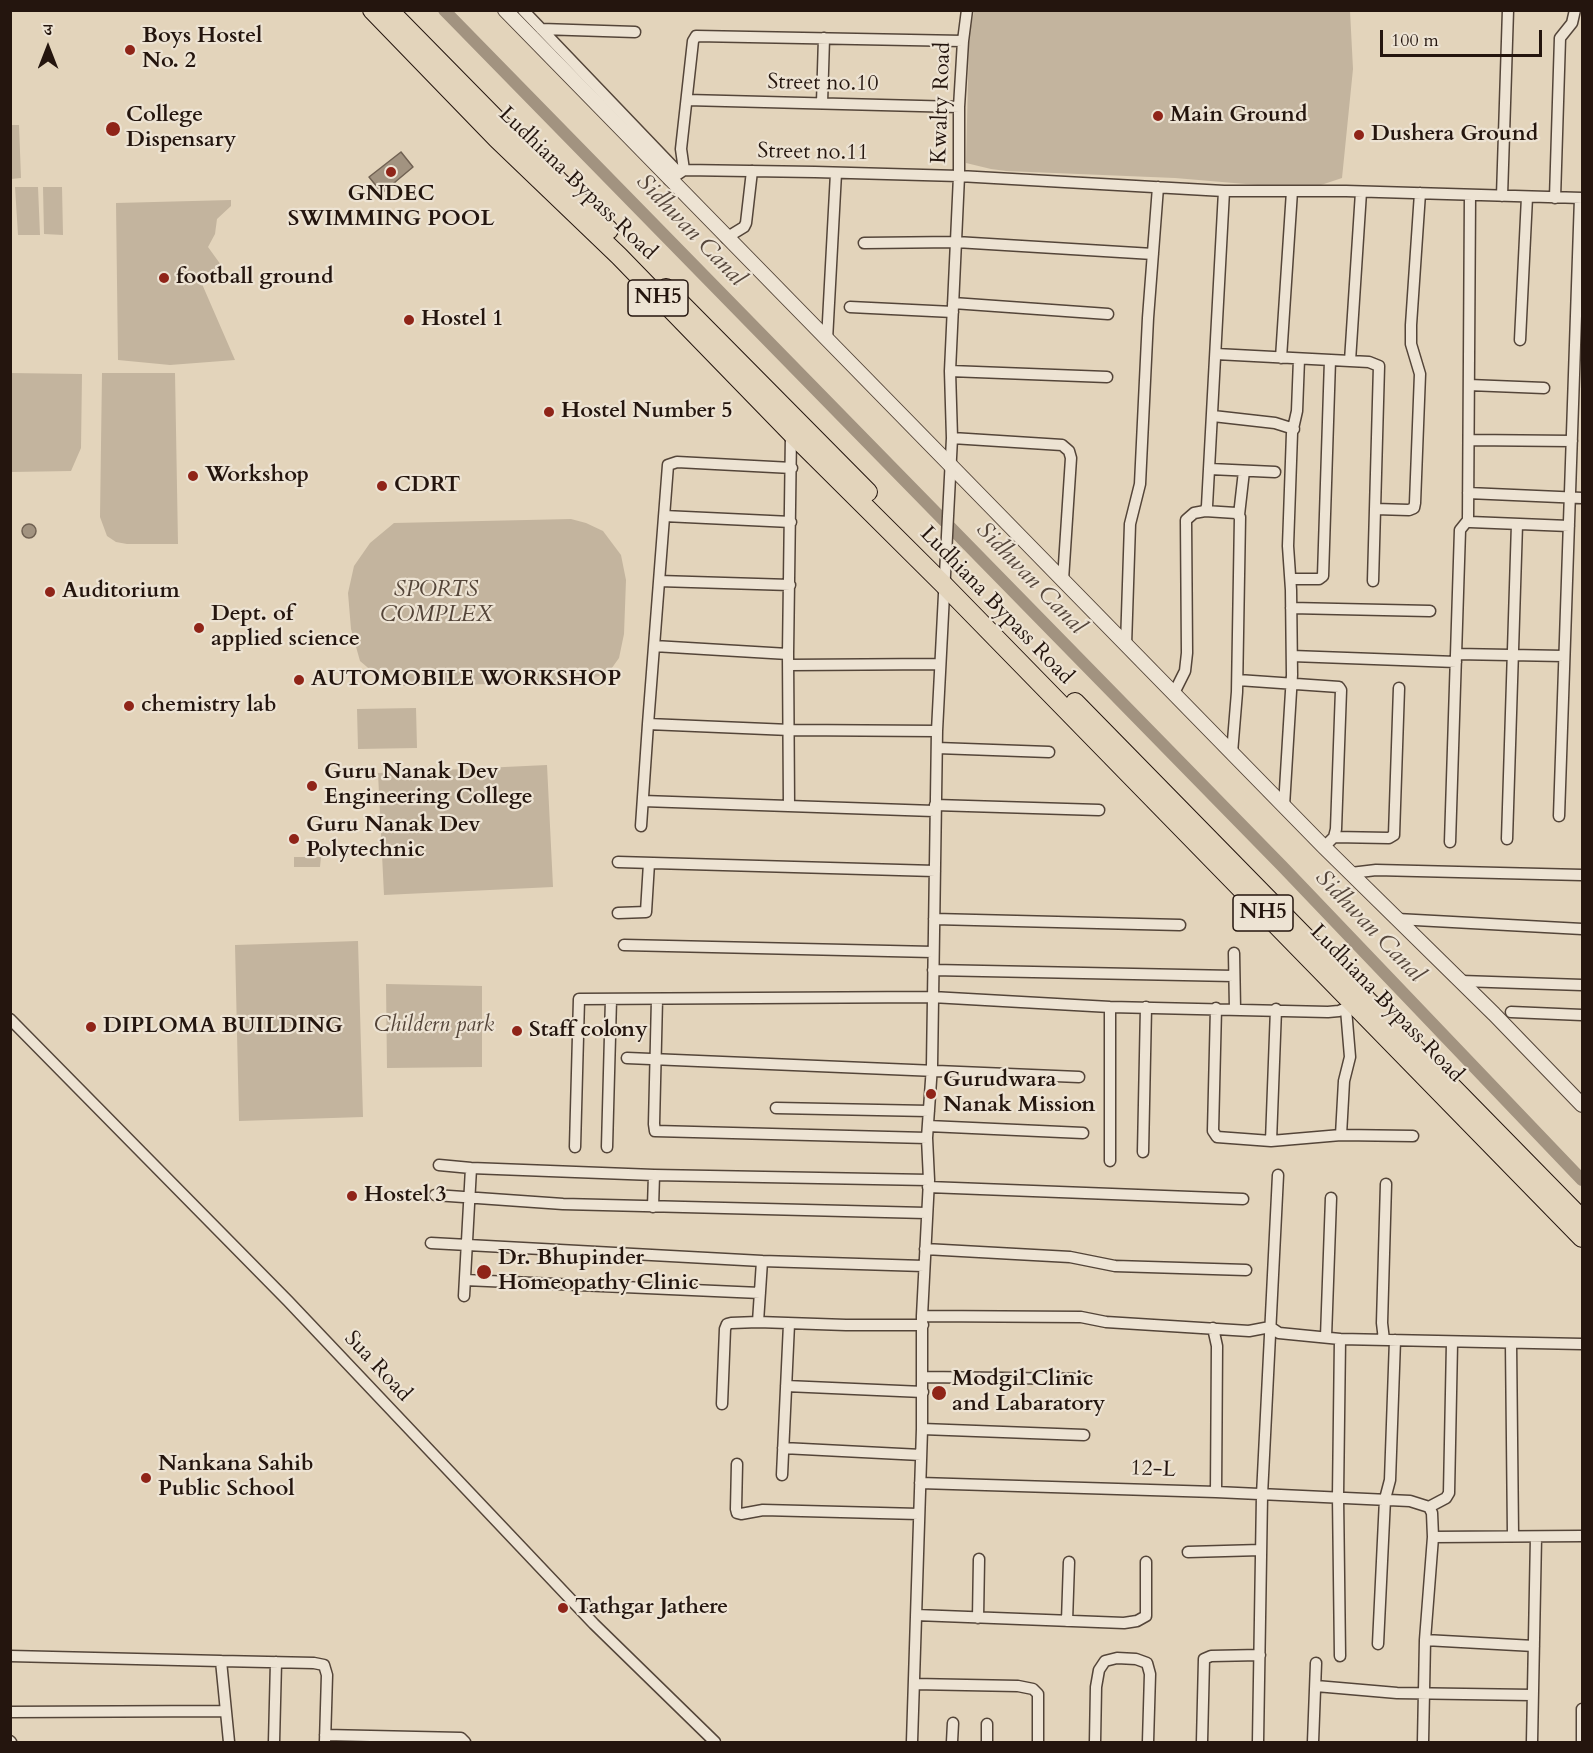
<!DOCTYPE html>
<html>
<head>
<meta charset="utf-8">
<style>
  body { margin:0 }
  #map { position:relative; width:1593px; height:1753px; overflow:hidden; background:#e3d4bb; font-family:Cardo,"Noto Serif Devanagari",serif }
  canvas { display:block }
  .frame { position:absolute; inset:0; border:12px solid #24150e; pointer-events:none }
  .north { position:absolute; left:18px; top:18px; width:60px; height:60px; -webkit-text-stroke:4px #ede3d3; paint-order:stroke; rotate:0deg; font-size:16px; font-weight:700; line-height:24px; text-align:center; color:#24150e }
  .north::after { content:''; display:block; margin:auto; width:21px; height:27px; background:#24150e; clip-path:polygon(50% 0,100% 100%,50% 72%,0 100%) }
  .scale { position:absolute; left:1380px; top:30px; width:162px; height:27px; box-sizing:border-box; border:3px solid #24150e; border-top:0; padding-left:8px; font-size:18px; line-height:21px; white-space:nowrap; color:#24150e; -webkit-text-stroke:4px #ede3d3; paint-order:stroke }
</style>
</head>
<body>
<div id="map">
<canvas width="1593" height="1753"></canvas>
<div class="frame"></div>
<div class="north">उ</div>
<div class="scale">100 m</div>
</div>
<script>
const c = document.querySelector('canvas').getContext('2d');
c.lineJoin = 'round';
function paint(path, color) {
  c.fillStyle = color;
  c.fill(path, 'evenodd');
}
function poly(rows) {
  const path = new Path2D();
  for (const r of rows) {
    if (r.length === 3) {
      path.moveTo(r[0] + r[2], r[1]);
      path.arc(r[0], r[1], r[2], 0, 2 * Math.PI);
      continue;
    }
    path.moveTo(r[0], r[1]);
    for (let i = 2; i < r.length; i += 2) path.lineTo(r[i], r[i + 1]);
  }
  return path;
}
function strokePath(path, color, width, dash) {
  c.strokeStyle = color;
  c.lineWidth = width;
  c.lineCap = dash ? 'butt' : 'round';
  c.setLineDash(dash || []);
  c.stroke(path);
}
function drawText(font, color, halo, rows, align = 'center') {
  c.font = font + ' Cardo,serif';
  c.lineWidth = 4.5;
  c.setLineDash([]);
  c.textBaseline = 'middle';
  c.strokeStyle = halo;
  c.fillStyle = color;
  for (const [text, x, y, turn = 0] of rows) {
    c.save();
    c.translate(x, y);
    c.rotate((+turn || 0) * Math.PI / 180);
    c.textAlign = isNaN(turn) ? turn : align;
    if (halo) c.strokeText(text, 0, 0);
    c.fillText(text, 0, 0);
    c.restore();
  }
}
const green = poly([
  [974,11,1350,11,1353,69,1342,178,1318,186,1269,186,1175,178,1006,171,991,169,966,163,969,37],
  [10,125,19,125,21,178,11,179],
  [15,187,38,187,40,235,18,235],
  [43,187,62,187,63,235,44,234],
  [231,200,231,206,217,219,215,234,208,247,221,265,222,272,202,284,235,360,170,365,118,360,116,203],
  [10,373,82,374,81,448,71,471,11,472],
  [102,373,175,373,178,544,127,544,116,542,107,536,100,517],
  [571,519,586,523,603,531,621,555,626,580,624,634,619,658,609,672,583,682,403,686,380,678,360,661,351,629,348,593,354,566,370,543,394,523],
  [416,708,417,748,358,749,357,709],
  [547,765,553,887,384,895,378,773],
  [294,857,321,857,320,867,294,867],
  [358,941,363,1117,239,1121,235,945],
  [386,984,482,986,482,1067,387,1068]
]);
const water = poly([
  [401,152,413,167,382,193,369,177,401,152],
  [29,531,7]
]);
const canal = poly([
  [444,10,1282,866,1582,1180]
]);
const minor = poly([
  [523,10,679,173],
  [541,29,635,32],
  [687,100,959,107],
  [822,103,824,38],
  [684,170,681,149,693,41,696,36,963,41],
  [669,180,684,170,815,172,959,176,1224,191,1346,191,1582,198],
  [1470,195,1468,520,1470,522,1569,526],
  [1502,196,1508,10],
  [1555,198,1560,38,1572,23,1575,10],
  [726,238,744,227,746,223,752,171],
  [864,243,956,242,1153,254],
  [953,303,1108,314],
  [850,307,953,312],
  [827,340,836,173],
  [1520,340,1527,197],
  [1216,354,1369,362,1379,366,1373,581],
  [1281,358,1292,191],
  [1350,361,1361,192],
  [950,371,1107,377],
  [1469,385,1544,388],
  [1213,416,1275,423,1294,429],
  [952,438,1062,445,1069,451,1071,458,1063,580],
  [1469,440,1572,441],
  [1210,469,1275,472],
  [1468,493,1582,498],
  [1375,509,1409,510,1414,508,1415,503,1420,374,1411,344,1411,325,1420,193],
  [1205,511,1236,513,1240,517,1237,692,1232,753],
  [1239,515,1244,471],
  [664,516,791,522],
  [1291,579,1319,579,1323,576,1330,360],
  [659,581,790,585],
  [1291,608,1430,611],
  [1126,645,1130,524,1140,484,1148,318,1158,187],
  [654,646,788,654],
  [1456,654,1564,656],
  [1292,656,1456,662],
  [789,665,940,664],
  [1238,680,1339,687,1341,690,1336,829,1334,837,1324,847],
  [1174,693,1185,671,1187,653,1186,520,1194,513,1205,511,1207,506,1224,191],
  [648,724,668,465,677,462,792,468],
  [937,748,1049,752],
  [643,801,934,811],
  [935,805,1099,810],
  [789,806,788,654,791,433],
  [1284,806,1292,675,1291,590,1288,546,1292,433,1297,411,1299,359],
  [1559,816,1580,198],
  [641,826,648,724,790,730,937,731],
  [1334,837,1389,838,1394,835,1399,688],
  [1507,839,1517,524],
  [1450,842,1460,530,1468,520],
  [618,862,935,871],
  [1351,873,1376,870,1582,875],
  [618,913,646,912,649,863],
  [934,919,1180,925],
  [1397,919,1582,929],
  [624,945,933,952],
  [1234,953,1235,1009],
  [933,970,1234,976],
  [1461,981,1582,985],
  [657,999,654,1124,655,1131,927,1138],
  [1216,1008,1213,1131,1217,1137,1271,1141,1341,1135,1413,1136],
  [1511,1012,1582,1015],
  [10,1019,288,1301,594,1624,715,1742],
  [627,1058,1079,1077],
  [776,1108,929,1111],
  [928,1126,1083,1133],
  [1341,1135,1344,1081,1350,1057,1346,1009],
  [1271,1141,1276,1009],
  [575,1147,579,999,932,997,1110,1007,1328,1012,1339,1011,1353,1005],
  [607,1147,611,999],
  [1143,1152,1146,1007],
  [1110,1161,1110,1007],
  [439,1165,471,1168,654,1175,929,1180],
  [928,1187,1243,1199],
  [435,1195,563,1204,926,1213],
  [653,1207,654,1175],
  [431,1243,762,1261,924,1266],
  [925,1249,1070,1257,1115,1266,1246,1270],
  [762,1261,758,1322,846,1325,923,1325],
  [465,1280,760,1293],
  [464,1296,471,1168],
  [922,1316,1081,1317,1106,1322,1249,1331,1270,1327,1279,1333,1340,1339,1338,1496,1340,1656],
  [1213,1328,1217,1346,1216,1492],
  [1326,1337,1331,1198],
  [1340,1339,1582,1344],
  [1384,1340,1382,1323,1386,1184],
  [1511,1343,1513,1535],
  [923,1377,1086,1379],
  [786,1386,923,1392],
  [722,1404,725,1329,727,1324,731,1323,758,1322],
  [922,1429,1084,1435],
  [783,1448,921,1455],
  [737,1464,736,1509,737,1513,741,1514,763,1510,919,1514],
  [782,1475,789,1324],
  [920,1483,1216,1492,1410,1501,1429,1507,1432,1513,1433,1537],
  [1429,1507,1446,1498,1449,1493,1452,1343],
  [1188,1552,1261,1550],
  [916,1615,1124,1623,1137,1621,1146,1616,1146,1562],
  [978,1618,979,1559],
  [1067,1621,1069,1562],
  [1425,1640,1534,1646],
  [1378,1644,1385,1499,1390,1480,1395,1340],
  [10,1656,221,1661,229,1742],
  [221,1661,314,1663,324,1665,327,1675,325,1742],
  [914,1684,1018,1686,1033,1689,1038,1694,1038,1742],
  [1316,1686,1397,1693,1532,1695],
  [10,1712,226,1711],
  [325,1735,461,1738,465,1742],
  [10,1741,11,1742],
  [274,1742,276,1662],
  [912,1742,922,1429,922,1316,929,1180,927,1138,932,1066,937,731,952,438,950,371,959,176,959,107,963,41,967,10],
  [952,1742,953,1723],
  [987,1742,987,1724],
  [1095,1742,1096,1687,1099,1670,1105,1661,1117,1658,1136,1659,1147,1663,1150,1674,1148,1742],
  [1202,1742,1204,1659,1211,1656,1260,1655],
  [1258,1742,1262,1495,1278,1175],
  [1313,1742,1316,1663],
  [1423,1742,1425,1640,1433,1537,1582,1536],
  [1532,1742,1536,1537],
  [1582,1742,1582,1709]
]);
const tertiary = poly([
  [505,10,1324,847,1494,1014,1582,1105]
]);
const trunk = poly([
  [372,10,497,139,619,256,791,433,945,586,1582,1238],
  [389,10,507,130,609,230],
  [666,288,868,492],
  [1075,702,1582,1219]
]);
const markers = [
  [130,50,6,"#8f2418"],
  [1158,116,6,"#8f2418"],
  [113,129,8,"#8f2418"],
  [1359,135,6,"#8f2418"],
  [391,172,6,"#8f2418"],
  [164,278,6,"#8f2418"],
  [409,320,6,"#8f2418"],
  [549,412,6,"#8f2418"],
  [193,476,6,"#8f2418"],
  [382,486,6,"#8f2418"],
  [50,592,6,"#8f2418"],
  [199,628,6,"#8f2418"],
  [299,680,6,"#8f2418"],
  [129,706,6,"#8f2418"],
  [312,786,6,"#8f2418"],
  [294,839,6,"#8f2418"],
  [91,1027,6,"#8f2418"],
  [517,1031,6,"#8f2418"],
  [931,1094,6,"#8f2418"],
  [352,1196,6,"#8f2418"],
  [484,1272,8,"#8f2418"],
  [939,1393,8,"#8f2418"],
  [146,1478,6,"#8f2418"],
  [563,1608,6,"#8f2418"]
];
const shields = [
  [658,298,60],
  [1263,913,60]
];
const shieldNames = [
  ["NH5",658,298],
  ["NH5",1263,913]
];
const poiNames = [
  ["Boys Hostel",142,37],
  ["No. 2",142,62],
  ["College",126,116],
  ["Dispensary",126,141],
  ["Main Ground",1170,116],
  ["Dushera Ground",1371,135],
  ["GNDEC",391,195,"center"],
  ["SWIMMING POOL",391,220,"center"],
  ["football ground",176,278],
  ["Hostel 1",421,320],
  ["Hostel Number 5",561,412],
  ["Workshop",205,476],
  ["CDRT",394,486],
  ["Auditorium",62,592],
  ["Dept. of",211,615],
  ["applied science",211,640],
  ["AUTOMOBILE WORKSHOP",311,680],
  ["chemistry lab",141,706],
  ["Guru Nanak Dev",324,773],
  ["Engineering College",324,798],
  ["Guru Nanak Dev",306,826],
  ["Polytechnic",306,851],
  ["DIPLOMA BUILDING",103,1027],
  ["Staff colony",529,1031],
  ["Gurudwara",943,1081],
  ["Nanak Mission",943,1106],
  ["Hostel 3",364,1196],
  ["Dr. Bhupinder",498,1259],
  ["Homeopathy Clinic",498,1284],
  ["Modgil Clinic",952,1380],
  ["and Labaratory",952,1405],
  ["Nankana Sahib",158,1465],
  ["Public School",158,1490],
  ["Tathgar Jathere",575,1608]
];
const streetNames = [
  ["Street no.10",823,84,1],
  ["Kwalty Road",942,103,-88],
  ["Street no.11",813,153,1],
  ["Ludhiana Bypass Road",577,184,44],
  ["Ludhiana Bypass Road",996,606,46],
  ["Ludhiana Bypass Road",1386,1004,46],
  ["Sua Road",377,1367,47],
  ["12-L",1153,1470,2]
];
const parkNames = [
  ["SPORTS",436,591],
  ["COMPLEX",436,616],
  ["Childern park",434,1026]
];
const waterNames = [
  ["Sidhwan Canal",690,231,46],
  ["Sidhwan Canal",1030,579,46],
  ["Sidhwan Canal",1369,927,46]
];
paint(green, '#c3b49e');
paint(water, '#a29380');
strokePath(water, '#706152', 1.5);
strokePath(canal, '#a29380', 12);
strokePath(minor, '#544539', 13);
strokePath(tertiary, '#544539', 16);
strokePath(trunk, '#24150e', 20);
strokePath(minor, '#ede3d3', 10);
strokePath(tertiary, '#ede3d3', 14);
strokePath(trunk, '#e3d4bb', 18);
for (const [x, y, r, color] of markers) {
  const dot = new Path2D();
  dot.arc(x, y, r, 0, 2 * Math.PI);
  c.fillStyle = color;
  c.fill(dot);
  strokePath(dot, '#ede3d3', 2);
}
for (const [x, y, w] of shields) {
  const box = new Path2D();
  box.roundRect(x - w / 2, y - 18, w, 36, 4.5);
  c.fillStyle = '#ede3d3';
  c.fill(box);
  strokePath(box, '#24150e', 1.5);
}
drawText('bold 21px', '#24150e', null, shieldNames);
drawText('bold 22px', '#24150e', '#ede3d3', poiNames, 'left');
drawText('22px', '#24150e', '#ede3d3', streetNames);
drawText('italic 22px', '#544539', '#ede3d3', parkNames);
drawText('italic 24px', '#56473c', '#ede3d3', waterNames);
</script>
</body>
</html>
